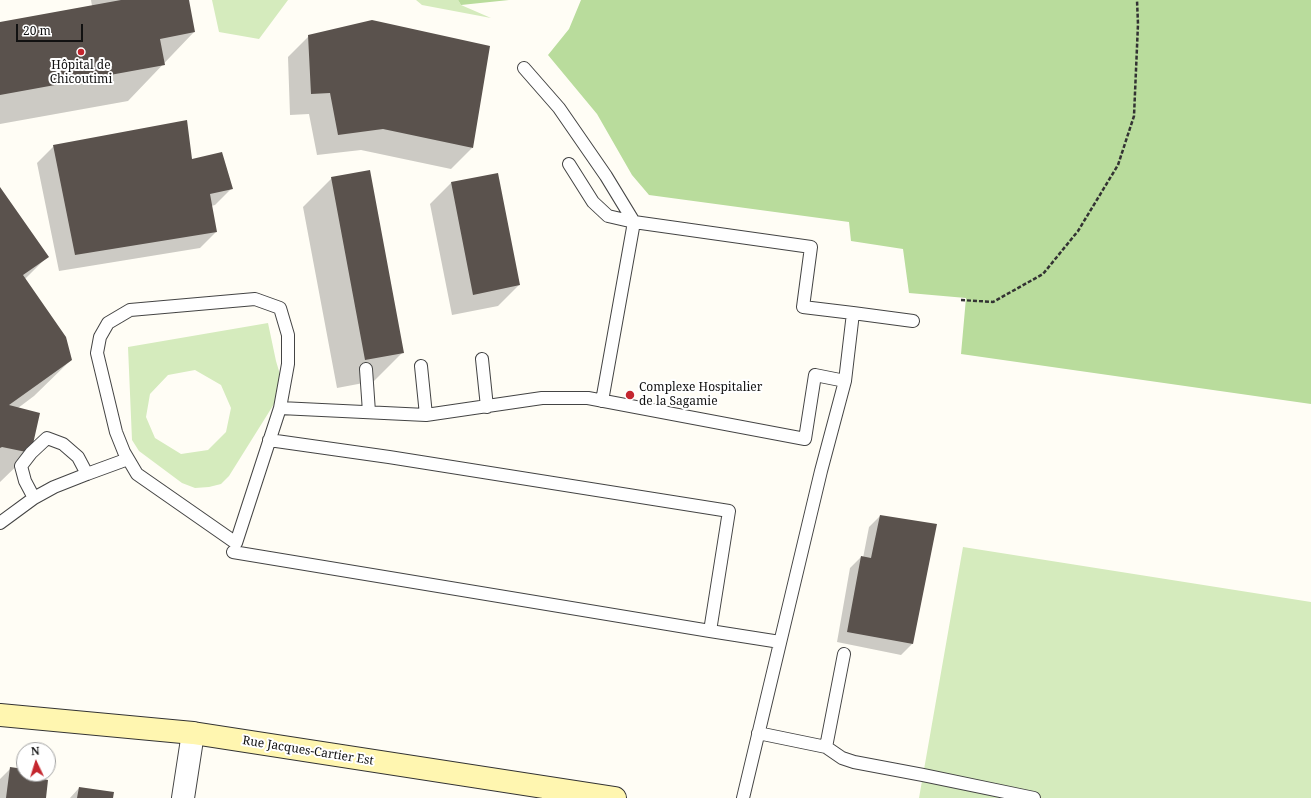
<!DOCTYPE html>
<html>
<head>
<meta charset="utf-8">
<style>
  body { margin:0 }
  #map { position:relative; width:1311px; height:798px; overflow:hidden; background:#fffdf5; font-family:"Noto Serif",serif }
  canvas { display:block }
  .north { position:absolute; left:16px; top:742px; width:40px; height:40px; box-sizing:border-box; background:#fff; border:1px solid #a0a0a0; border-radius:50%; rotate:356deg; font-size:11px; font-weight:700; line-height:16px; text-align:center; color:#111 }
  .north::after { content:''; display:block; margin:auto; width:14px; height:18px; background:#c4262e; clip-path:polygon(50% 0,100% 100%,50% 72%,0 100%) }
  .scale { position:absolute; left:16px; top:24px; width:67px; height:18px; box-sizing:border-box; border:2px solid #111; border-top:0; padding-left:5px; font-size:12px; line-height:14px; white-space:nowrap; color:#111; -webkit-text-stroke:3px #fff; paint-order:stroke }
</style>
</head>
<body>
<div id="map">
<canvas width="1311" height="798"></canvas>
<div class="north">N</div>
<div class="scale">20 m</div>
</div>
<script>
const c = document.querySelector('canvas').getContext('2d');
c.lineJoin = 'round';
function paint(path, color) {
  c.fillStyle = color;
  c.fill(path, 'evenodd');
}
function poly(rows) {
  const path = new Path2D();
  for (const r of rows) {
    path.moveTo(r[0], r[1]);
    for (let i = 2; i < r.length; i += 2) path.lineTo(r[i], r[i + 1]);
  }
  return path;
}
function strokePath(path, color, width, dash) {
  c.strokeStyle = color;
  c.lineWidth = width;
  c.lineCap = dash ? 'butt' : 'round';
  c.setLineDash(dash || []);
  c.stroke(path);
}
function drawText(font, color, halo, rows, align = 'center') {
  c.font = font + ' "Noto Serif",serif';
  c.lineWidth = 4;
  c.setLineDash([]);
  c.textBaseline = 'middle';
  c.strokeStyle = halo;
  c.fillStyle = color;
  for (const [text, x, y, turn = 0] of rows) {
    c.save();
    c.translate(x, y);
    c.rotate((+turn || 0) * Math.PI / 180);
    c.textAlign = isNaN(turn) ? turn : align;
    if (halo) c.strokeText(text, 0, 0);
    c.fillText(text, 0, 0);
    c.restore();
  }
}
const green = poly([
  [212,0,288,0,259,39,219,32],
  [416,0,458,0,461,5,491,18,422,5],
  [268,323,276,361,284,388,229,476,221,484,209,487,195,488,182,483,139,451,132,440,128,347],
  [195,370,221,385,231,408,226,432,208,450,181,454,155,438,146,417,150,394,168,375],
  [963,547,1311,602,1311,798,919,798]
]);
const forest = poly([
  [458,0,509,0,461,5],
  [581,0,1311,0,1311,404,961,354,966,298,909,293,903,249,851,241,849,222,649,195,632,175,597,114,548,55,569,29]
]);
const shadow = poly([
  [91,0,188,0,194,32,128,101,0,124,0,23,92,6],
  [309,36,472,148,451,169,361,150,317,155,309,114,290,115,288,57],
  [54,146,191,161,232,188,215,205,211,206,216,232,200,248,59,271,37,163],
  [497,174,519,285,498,306,452,315,430,204,451,183],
  [332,178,403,352,374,381,337,388,303,207],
  [0,189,47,257,25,279,71,360,34,396,18,408,30,453,0,482],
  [880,516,912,644,901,655,837,642,850,568,861,557,863,558,869,527],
  [11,768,24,770,24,774,33,774,32,778,45,798,0,798,0,779],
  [79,788,112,798,70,798]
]);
const building = poly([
  [121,0,189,0,195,32,160,39,165,65,0,95,0,22],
  [372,20,490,46,473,148,383,129,338,135,330,93,311,94,308,35],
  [187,120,192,159,222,152,233,189,210,194,217,232,75,255,53,145],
  [370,170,404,353,365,360,331,177],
  [498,173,520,285,473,295,451,182],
  [0,187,49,257,23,275,66,337,72,360,9,405,40,413,31,453,2,447,0,448],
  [880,515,937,524,913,644,847,632,861,556,871,558],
  [10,767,24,769,24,774,34,774,33,777,48,780,46,798,6,798],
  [79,787,114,792,113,798,77,798]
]);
const path = poly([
  [961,300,993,302,1043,274,1078,231,1118,165,1134,116,1138,24,1137,0]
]);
const lane = poly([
  [524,68,559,108,606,176,634,222,602,401],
  [255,299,280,308,288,335,288,364,280,408,236,543,137,474,124,452,116,432,97,353,100,337,108,323,130,310,255,299],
  [853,313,913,321],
  [482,359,487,407],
  [421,366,426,415],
  [366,369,369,412],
  [280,408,426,415,542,398,588,398,805,439,815,375,845,381,853,313,803,307,811,247,634,222,608,216,593,202,569,164],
  [34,498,25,481,21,466,31,453,47,438,63,444,78,457,87,474],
  [0,523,34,498,54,487,87,474,128,459],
  [233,552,710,631,729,511,389,457,269,440],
  [710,631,780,642],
  [758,733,826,747,844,654],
  [826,747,842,758,854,762,923,775,1034,798],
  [743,798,821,471,845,381]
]);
const street = poly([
  [183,798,193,733]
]);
const secondary = poly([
  [0,715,193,733,615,798]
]);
const markers = [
  [81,52,4,"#c4262e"],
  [630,395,5,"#c4262e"]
];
const poiNames = [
  ["Hôpital de",81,66],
  ["Chicoutimi",81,80],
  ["Complexe Hospitalier",639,388,"left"],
  ["de la Sagamie",639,402,"left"]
];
const streetNames = [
  ["Rue Jacques-Cartier Est",308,751,9]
];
paint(green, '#d5ebbd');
paint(forest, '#b9dc9c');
paint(shadow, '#0003');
paint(building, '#5a524d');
strokePath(lane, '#444', 14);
strokePath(street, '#444', 24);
strokePath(secondary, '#333', 24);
strokePath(path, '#333', 2.5, [4, 2]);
strokePath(lane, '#fff', 12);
strokePath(street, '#fff', 22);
strokePath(secondary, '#fff6b0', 22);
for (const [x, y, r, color] of markers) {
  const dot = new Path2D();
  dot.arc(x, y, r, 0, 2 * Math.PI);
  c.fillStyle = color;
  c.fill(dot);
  strokePath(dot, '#fff', 1.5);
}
drawText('12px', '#111', '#fff', poiNames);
drawText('12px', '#111', '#fff', streetNames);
</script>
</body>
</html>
